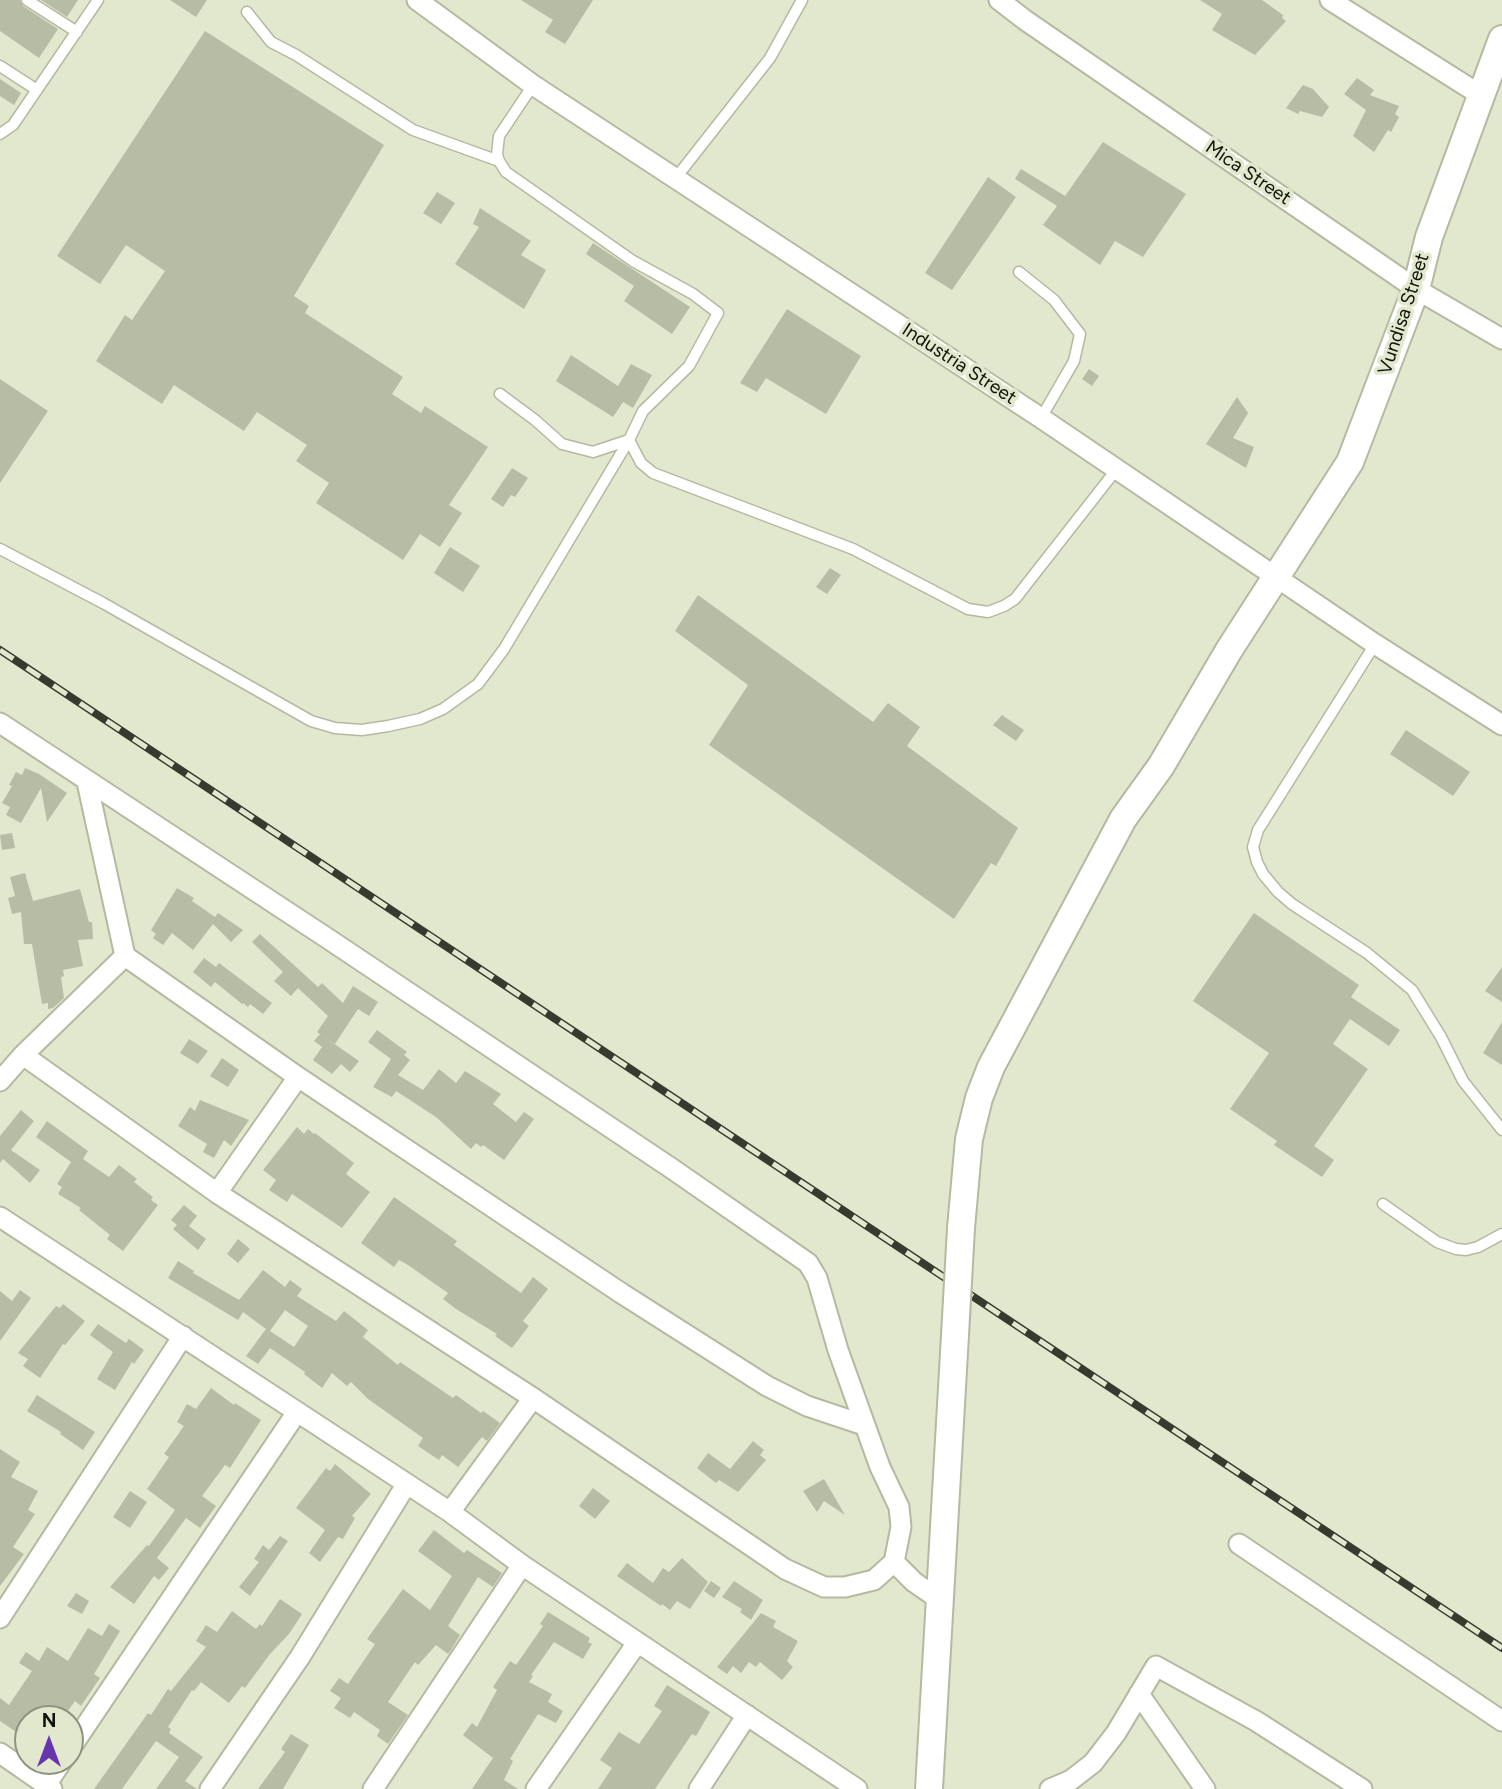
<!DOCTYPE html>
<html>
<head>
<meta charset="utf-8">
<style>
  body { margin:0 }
  #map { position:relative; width:1502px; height:1789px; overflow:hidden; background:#e2e8ce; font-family:Figtree,sans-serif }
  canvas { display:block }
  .north { position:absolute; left:14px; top:1705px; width:70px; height:70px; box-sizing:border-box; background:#e2e8ce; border:2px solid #8e9380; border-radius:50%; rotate:0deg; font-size:19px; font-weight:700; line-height:28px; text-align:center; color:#11130a }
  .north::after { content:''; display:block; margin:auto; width:24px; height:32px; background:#6736ae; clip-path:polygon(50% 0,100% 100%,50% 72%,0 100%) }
</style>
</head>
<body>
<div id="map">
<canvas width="1502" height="1789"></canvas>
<div class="north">N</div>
</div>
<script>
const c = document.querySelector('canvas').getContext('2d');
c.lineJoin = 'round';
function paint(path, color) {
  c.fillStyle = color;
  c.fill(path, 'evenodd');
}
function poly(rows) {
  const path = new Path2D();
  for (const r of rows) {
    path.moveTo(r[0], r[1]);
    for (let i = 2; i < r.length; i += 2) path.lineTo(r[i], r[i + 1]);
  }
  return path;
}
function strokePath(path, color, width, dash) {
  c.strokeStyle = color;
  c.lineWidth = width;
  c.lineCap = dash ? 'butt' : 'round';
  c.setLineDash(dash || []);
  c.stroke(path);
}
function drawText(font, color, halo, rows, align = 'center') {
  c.font = font + ' Figtree,sans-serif';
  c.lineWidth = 7;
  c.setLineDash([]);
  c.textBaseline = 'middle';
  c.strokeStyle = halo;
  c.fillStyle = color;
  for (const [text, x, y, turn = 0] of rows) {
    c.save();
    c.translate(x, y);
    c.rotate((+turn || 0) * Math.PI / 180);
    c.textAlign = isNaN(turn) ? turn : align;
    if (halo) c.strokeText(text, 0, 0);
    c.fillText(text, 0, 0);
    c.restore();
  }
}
const building = poly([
  [0,0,20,0,23,6,58,29,39,58,0,31],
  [41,0,78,0,67,17],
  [170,0,207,0,196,17],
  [521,0,593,0,565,44,545,32,553,20],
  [1200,0,1262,0,1283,15,1282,18,1286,21,1255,55,1212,30,1222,14],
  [205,31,384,145,294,296,309,306,305,313,403,377,392,394,421,413,425,406,488,447,449,505,462,513,440,547,420,534,403,560,316,503,329,483,296,461,307,445,257,412,244,431,174,385,162,404,96,361,125,315,132,320,165,271,126,245,100,284,57,256],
  [1357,78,1374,90,1370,95,1399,106,1395,114,1399,117,1391,132,1388,130,1374,152,1353,136,1366,110,1344,94],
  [0,79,21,93,14,105,0,96],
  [1303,85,1313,89,1329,107,1322,117,1300,111,1298,114,1286,108],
  [1103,142,1186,194,1143,257,1115,241,1100,265,1043,225,1057,206,1015,179,1021,169,1065,196],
  [988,177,1016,197,952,290,925,273],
  [437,192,455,203,441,224,423,213],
  [480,208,531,241,521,255,546,270,524,309,455,264,479,227,473,224],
  [593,243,690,307,672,334,624,301,634,286,586,254],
  [787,309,861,356,826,414,766,378,757,392,740,383],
  [571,355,618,386,631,364,652,375,633,408,623,402,613,417,556,381],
  [1089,369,1099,376,1092,386,1082,379],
  [0,379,48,411,0,483],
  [1237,397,1248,413,1233,438,1254,447,1246,468,1206,444],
  [512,468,528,478,515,497,511,495,503,507,491,499],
  [450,547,480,566,463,592,434,573],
  [830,568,841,575,827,594,816,587],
  [698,595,873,722,888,703,920,727,907,746,1018,828,996,866,991,863,954,919,709,745,748,685,675,631],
  [1002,715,1024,730,1016,741,993,725],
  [1406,730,1470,772,1453,796,1390,754],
  [25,768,39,774,67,793,47,822,41,788,21,823,6,815,10,807,2,803,12,786,9,785,16,772,22,775],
  [12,833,15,848,2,850,0,835],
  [25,873,33,901,80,889,89,922,92,922,93,939,78,940,83,966,63,970,64,976,61,977,64,998,53,1008,48,1009,48,1003,42,1004,32,944,24,944,21,912,12,914,8,898,15,896,10,877],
  [177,888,194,898,192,901,215,917,218,913,243,930,231,942,213,924,193,950,172,933,163,945,153,938,156,934,151,930],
  [1254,913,1359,985,1351,997,1400,1030,1389,1046,1350,1019,1333,1044,1368,1069,1314,1146,1334,1160,1322,1177,1274,1145,1277,1141,1230,1109,1269,1053,1193,1001],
  [260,934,318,987,322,983,343,1003,353,986,378,1002,369,1016,358,1009,335,1044,320,1034,359,1061,350,1072,341,1064,332,1074,313,1060,322,1047,314,1041,320,1034,317,1032,328,1016,298,988,291,996,274,981,283,972,252,942],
  [204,958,216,967,219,963,272,1003,263,1014,250,1004,248,1007,243,1003,242,1004,215,982,211,987,193,972],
  [1502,967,1502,1002,1485,991],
  [1502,1022,1502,1065,1483,1053],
  [377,1030,407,1052,404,1055,410,1060,398,1075,423,1090,439,1069,456,1083,465,1071,501,1094,493,1104,516,1122,524,1112,534,1119,504,1160,483,1145,481,1147,476,1143,471,1149,436,1117,396,1091,392,1097,373,1087,391,1059,368,1042],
  [189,1039,208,1051,198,1064,180,1053],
  [222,1058,239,1070,228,1087,210,1076],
  [200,1100,249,1120,231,1146,224,1140,214,1158,203,1152,207,1144,178,1126,190,1107,195,1111],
  [21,1110,34,1121,11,1150,40,1170,30,1183,3,1159,0,1163,0,1136],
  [47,1121,88,1151,83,1159,109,1177,119,1165,137,1179,134,1182,153,1197,151,1200,158,1205,123,1251,107,1239,110,1235,79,1210,81,1208,58,1194,62,1187,57,1184,71,1162,36,1137],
  [297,1127,304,1134,308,1129,314,1134,315,1133,354,1163,346,1174,370,1192,342,1228,292,1194,287,1202,269,1190,276,1180,263,1170],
  [394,1197,457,1241,454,1245,521,1293,533,1277,548,1289,523,1321,529,1326,512,1348,495,1336,497,1334,456,1309,443,1299,448,1293,408,1265,399,1260,394,1267,361,1243],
  [184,1205,197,1216,189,1226,206,1239,198,1250,173,1229,177,1225,171,1220],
  [238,1239,250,1249,238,1263,227,1254],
  [178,1261,194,1271,193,1273,239,1300,263,1270,285,1287,290,1280,302,1289,297,1296,336,1321,344,1311,368,1330,363,1337,398,1365,400,1362,453,1398,456,1395,481,1413,483,1411,500,1423,487,1441,482,1437,458,1467,442,1455,439,1460,418,1446,423,1438,368,1399,351,1382,347,1386,332,1373,322,1388,304,1374,305,1372,270,1348,258,1364,246,1356,266,1329,243,1312,238,1320,168,1278],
  [285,1310,308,1326,294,1347,270,1331],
  [20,1290,31,1298,0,1341,0,1291,12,1301],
  [63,1304,85,1321,65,1345,63,1344,40,1378,23,1366,28,1359,18,1353,56,1306,60,1308],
  [98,1324,126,1343,129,1339,144,1350,134,1364,132,1362,115,1390,97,1379,113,1352,90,1335],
  [211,1388,234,1405,235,1403,261,1420,230,1468,225,1465,202,1496,216,1506,200,1528,186,1518,157,1558,169,1568,159,1580,154,1576,134,1604,110,1587,147,1545,149,1546,175,1510,147,1489,169,1457,164,1454,184,1426,177,1422,187,1404,196,1409],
  [37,1395,95,1432,83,1450,60,1434,61,1432,27,1411],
  [753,1441,764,1450,760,1455,766,1460,738,1492,719,1480,716,1483,697,1468,708,1453,730,1469],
  [0,1449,20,1462,11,1477,38,1491,28,1510,35,1514,13,1547,24,1554,0,1586],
  [335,1464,371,1494,352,1516,355,1518,343,1539,338,1537,320,1562,309,1553,325,1530,296,1508,326,1468,330,1471],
  [824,1479,845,1515,824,1501,817,1512,803,1491],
  [593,1488,610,1501,595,1519,579,1506],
  [130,1491,147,1502,130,1528,113,1517],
  [434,1530,464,1553,467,1550,502,1573,493,1587,478,1577,448,1626,460,1635,451,1650,448,1654,436,1645,418,1665,415,1662,388,1702,408,1715,388,1744,377,1736,380,1730,354,1712,350,1718,334,1708,341,1698,330,1691,339,1678,348,1684,375,1644,367,1639,403,1589,430,1610,452,1576,418,1551],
  [280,1536,288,1541,250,1596,239,1587,259,1562,254,1559,263,1545,269,1550],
  [682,1558,708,1582,690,1609,677,1601,670,1610,662,1604,661,1606,617,1576,627,1563,653,1583,663,1568,669,1572],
  [711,1581,721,1588,714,1598,704,1591],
  [734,1581,763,1600,751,1620,740,1612,742,1609,722,1597],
  [76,1593,89,1601,82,1614,67,1606],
  [280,1599,302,1614,289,1634,270,1654,245,1688,242,1686,229,1703,201,1682,194,1691,192,1690,168,1727,171,1729,169,1733,203,1757,185,1781,197,1789,156,1789,179,1757,156,1741,122,1789,94,1789,148,1713,151,1715,168,1689,171,1691,206,1647,196,1641,206,1625,217,1632,232,1611,256,1629,260,1624,262,1626],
  [548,1612,590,1638,588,1642,592,1644,583,1659,554,1642,531,1675,533,1676,529,1682,552,1694,548,1702,563,1711,556,1723,538,1714,510,1759,513,1761,504,1780,518,1789,472,1789,493,1758,463,1735,472,1723,477,1727,497,1690,493,1687,510,1661,516,1665,543,1626,540,1624],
  [761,1613,776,1621,773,1627,798,1641,787,1661,793,1667,782,1680,760,1662,756,1667,749,1662,741,1673,733,1666,727,1674,717,1667],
  [109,1624,120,1631,94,1674,100,1678,81,1706,75,1701,62,1719,28,1719,28,1740,0,1721,0,1698,9,1705,32,1671,19,1663,26,1652,39,1661,47,1647,68,1661,88,1628,102,1636],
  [667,1685,710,1712,696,1736,692,1734,655,1789,598,1789,612,1768,600,1760,619,1732,639,1744,662,1711,654,1706],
  [291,1734,309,1745,283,1789,258,1789,285,1752,281,1749]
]);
const lane = poly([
  [27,0,77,32],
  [247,12,271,42,296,55,413,130,499,161],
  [0,66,37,90],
  [533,85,499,136,497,154,499,161,506,172,633,261,693,294,718,313,689,366,643,411,629,440,641,463,653,473,853,549,968,609,988,612,1004,606,1015,599,1116,470],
  [0,134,13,125,98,0],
  [675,179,770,58,802,0],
  [1019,272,1054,300,1080,334,1074,361,1041,418],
  [500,394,535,420,562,444,593,452,629,440],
  [0,549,103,603,311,721,335,728,362,730,388,726,420,719,443,709,478,684,504,649,629,440],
  [1375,644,1258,830,1253,847,1257,862,1263,874,1278,892,1292,904,1367,953,1412,990,1441,1037,1463,1081,1502,1130],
  [1383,1204,1437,1242,1456,1249,1466,1250,1478,1247,1502,1234]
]);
const street = poly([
  [417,0,533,85,1041,418,1375,644,1502,725],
  [999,0,1025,20,1416,289,1502,339],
  [1330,0,1482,96],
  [0,723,327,938,671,1168,808,1263,817,1278,838,1350,880,1467,899,1507,901,1527,894,1562,914,1582,940,1600],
  [125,956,298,1077,621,1293,767,1386,807,1406,864,1425],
  [23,1055,217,1193,533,1398,785,1569,824,1587,845,1587,874,1580,894,1562],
  [0,1081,23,1055,125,956,87,782],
  [217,1193,298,1077],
  [0,1217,450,1512,522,1565,857,1789],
  [450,1512,533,1398],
  [1239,1544,1502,1721],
  [0,1618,183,1336],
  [1139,1694,1205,1789],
  [70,1749,297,1412],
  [0,1753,52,1789],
  [46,1785,62,1761],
  [210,1789,300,1657,406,1485],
  [373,1789,522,1565],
  [536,1789,637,1643],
  [699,1789,747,1715],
  [1050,1789,1071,1780,1093,1763,1116,1733,1156,1666,1256,1721,1362,1789]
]);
const secondary = poly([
  [961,1228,969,1139,979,1098,991,1067,1123,819,1161,766,1229,650,1350,462,1416,289,1429,237,1502,39],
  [929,1789,955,1335]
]);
const rail = poly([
  [0,650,1502,1648]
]);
const secondaryBridge = poly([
  [955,1335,961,1228]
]);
const streetNames = [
  ["Mica Street",1248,173,34],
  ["Vundisa Street",1404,314,-72],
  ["Industria Street",959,364,33]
];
paint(building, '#b7bda4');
strokePath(lane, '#b4b9a0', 13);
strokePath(street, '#b4b9a0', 23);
strokePath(secondary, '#b4b9a0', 30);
strokePath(lane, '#fff', 10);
strokePath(street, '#fff', 19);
strokePath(secondary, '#fff', 26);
strokePath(rail, '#373a2e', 8);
strokePath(rail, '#e2e8ce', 5, [16]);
strokePath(secondaryBridge, '#b4b9a0', 30, []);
strokePath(secondaryBridge, '#fff', 26);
drawText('19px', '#11130a', '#e2e8ce', streetNames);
</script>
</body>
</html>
